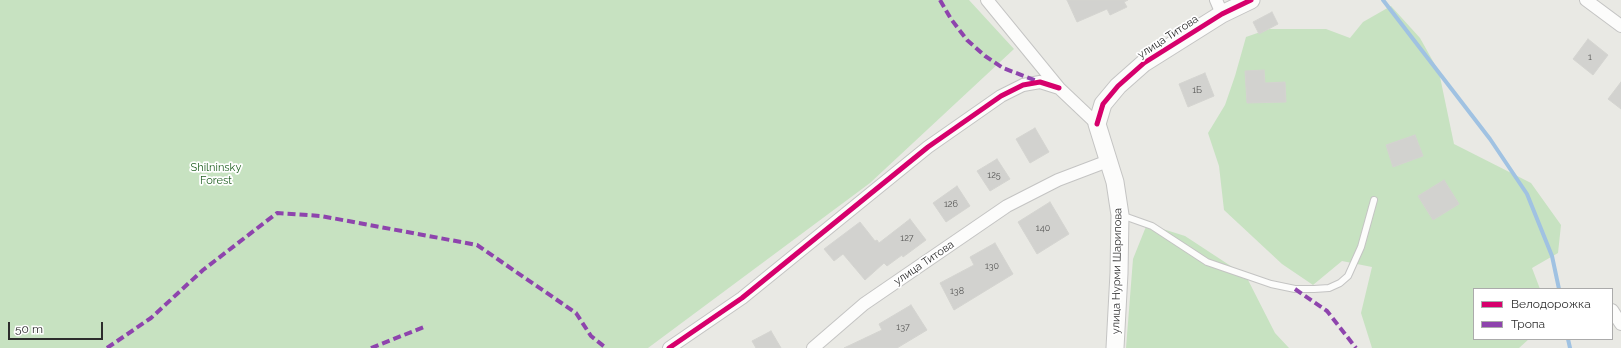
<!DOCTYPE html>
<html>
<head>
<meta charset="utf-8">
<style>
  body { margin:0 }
  #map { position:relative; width:1621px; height:348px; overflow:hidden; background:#e9e9e4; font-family:Raleway,sans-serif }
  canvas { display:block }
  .legend { position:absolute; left:1473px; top:288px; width:140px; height:52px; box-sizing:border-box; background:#fff; border:1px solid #ababab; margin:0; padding:5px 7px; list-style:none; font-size:12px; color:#2d2d2d }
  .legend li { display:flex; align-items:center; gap:8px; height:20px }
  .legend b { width:20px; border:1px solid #ababab }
  .scale { position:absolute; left:8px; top:322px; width:95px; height:18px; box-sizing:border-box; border:2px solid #2d2d2d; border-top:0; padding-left:5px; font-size:12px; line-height:14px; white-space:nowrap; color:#2d2d2d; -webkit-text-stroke:3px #fff; paint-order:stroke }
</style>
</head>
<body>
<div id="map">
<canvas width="1621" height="348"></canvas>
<ul class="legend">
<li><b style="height:5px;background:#d6006c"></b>Велодорожка</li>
<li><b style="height:5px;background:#8e44ad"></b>Тропа</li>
</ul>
<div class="scale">50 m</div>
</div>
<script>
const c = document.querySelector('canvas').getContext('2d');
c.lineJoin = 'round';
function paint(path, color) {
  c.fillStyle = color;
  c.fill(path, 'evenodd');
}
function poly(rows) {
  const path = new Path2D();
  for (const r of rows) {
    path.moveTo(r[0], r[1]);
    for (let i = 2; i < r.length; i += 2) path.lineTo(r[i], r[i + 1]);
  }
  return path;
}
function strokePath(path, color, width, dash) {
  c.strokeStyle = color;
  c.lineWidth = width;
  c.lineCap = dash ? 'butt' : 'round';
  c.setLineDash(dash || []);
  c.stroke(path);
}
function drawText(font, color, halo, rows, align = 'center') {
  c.font = font + ' Raleway,sans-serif';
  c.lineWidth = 3.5;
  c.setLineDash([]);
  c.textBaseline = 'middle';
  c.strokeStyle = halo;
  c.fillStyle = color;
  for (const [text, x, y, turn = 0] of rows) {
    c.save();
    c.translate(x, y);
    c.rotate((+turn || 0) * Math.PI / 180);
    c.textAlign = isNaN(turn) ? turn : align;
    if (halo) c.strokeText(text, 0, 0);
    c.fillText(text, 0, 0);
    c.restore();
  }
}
const green = poly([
  [0,0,969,0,1014,49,870,183,648,348,0,348],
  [1391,6,1420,38,1439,72,1454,144,1531,183,1561,225,1558,253,1532,268,1540,289,1474,289,1474,339,1529,339,1519,348,1372,348,1361,313,1372,267,1342,261,1313,285,1282,264,1224,210,1219,166,1208,133,1225,105,1235,76,1246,37,1269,29,1326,29,1350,38,1363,22],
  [1147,224,1185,236,1246,276,1275,333,1289,348,1126,348,1133,259]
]);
const stream = poly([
  [1383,0,1490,139,1527,194,1552,256,1559,289],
  [1568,339,1570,348]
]);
const building = poly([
  [1067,0,1128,0,1124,2,1127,7,1110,15,1107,9,1077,22,1067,0],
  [1272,12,1278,24,1259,34,1253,22,1272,12],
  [1588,39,1608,55,1593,75,1573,59,1588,39],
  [1264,70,1265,83,1285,82,1286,102,1247,103,1245,71,1264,70],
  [1205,73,1214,96,1188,107,1179,84,1205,73],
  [1621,82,1621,109,1608,99,1621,82],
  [1035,128,1049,152,1030,163,1016,139,1035,128],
  [1415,135,1423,156,1393,167,1386,145,1415,135],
  [997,159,1010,179,990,191,977,171,997,159],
  [1444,180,1459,204,1433,220,1418,196,1444,180],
  [957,186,970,206,946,222,933,203,957,186],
  [1050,202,1069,234,1037,254,1018,222,1050,202],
  [910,219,926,240,903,257,902,255,887,266,884,263,865,280,843,254,834,261,824,249,860,222,875,241,877,240,879,243,910,219],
  [995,243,1013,274,954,310,940,283,974,265,970,257,995,243],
  [911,305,927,330,897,348,844,348,882,330,879,324,911,305],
  [771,331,781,348,756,348,752,341,771,331]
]);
const lane = poly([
  [1121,215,1152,226,1207,262,1271,284,1295,289,1314,289,1329,288,1340,283,1348,276,1361,247,1374,200]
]);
const street = poly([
  [987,0,1059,88,1097,124],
  [1216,0,1222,14],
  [1586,0,1621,26],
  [1612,310,1621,324],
  [669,348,742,298,928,147,1001,96,1023,85,1040,82,1059,88],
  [813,348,864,304,1007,206,1058,180,1108,161]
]);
const secondary = poly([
  [1115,348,1119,273,1120,215,1115,182,1097,124,1103,104,1118,86,1144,63,1222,14,1251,0]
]);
const quiet = poly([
  [940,0,951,19,967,40,985,56,1003,68,1037,81],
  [1295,289,1327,311,1356,348],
  [107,348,151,318,203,270,277,213,321,216,477,245,576,313,591,336,606,348],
  [371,348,424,327]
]);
const cycleway = poly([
  [1097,124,1103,104,1118,86,1144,63,1222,14,1251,0],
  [669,348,742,298,928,147,1001,96,1023,85,1040,82,1059,88]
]);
const numberNames = [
  ["1",1590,57],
  ["1Б",1197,90],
  ["125",994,175],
  ["126",951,204],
  ["140",1043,228],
  ["127",907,238],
  ["130",992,266],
  ["138",957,291],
  ["137",903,327]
];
const streetNames = [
  ["улица Титова",1168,37,-33],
  ["улица Титова",924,263,-34],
  ["улица Нурми Шарипова",1117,271,-89]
];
const parkNames = [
  ["Shilninsky",216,168],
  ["Forest",216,181]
];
paint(green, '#c7e2c1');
strokePath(stream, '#a0c2e2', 4);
paint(building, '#d2d2cf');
strokePath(building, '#d4d4d0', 1);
strokePath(lane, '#c4c4c3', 8);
strokePath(street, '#c4c4c3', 14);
strokePath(secondary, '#c4c4c3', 19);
strokePath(lane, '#fcfcfb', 6);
strokePath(street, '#fcfcfb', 12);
strokePath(secondary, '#fcfcfb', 17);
strokePath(quiet, '#8e44ad', 4, [8, 4]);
strokePath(cycleway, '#d6006c', 5);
drawText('9px', '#575756', null, numberNames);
drawText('11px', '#2d2d2d', '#fff', streetNames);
drawText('11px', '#246225', '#fff', parkNames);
</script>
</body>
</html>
